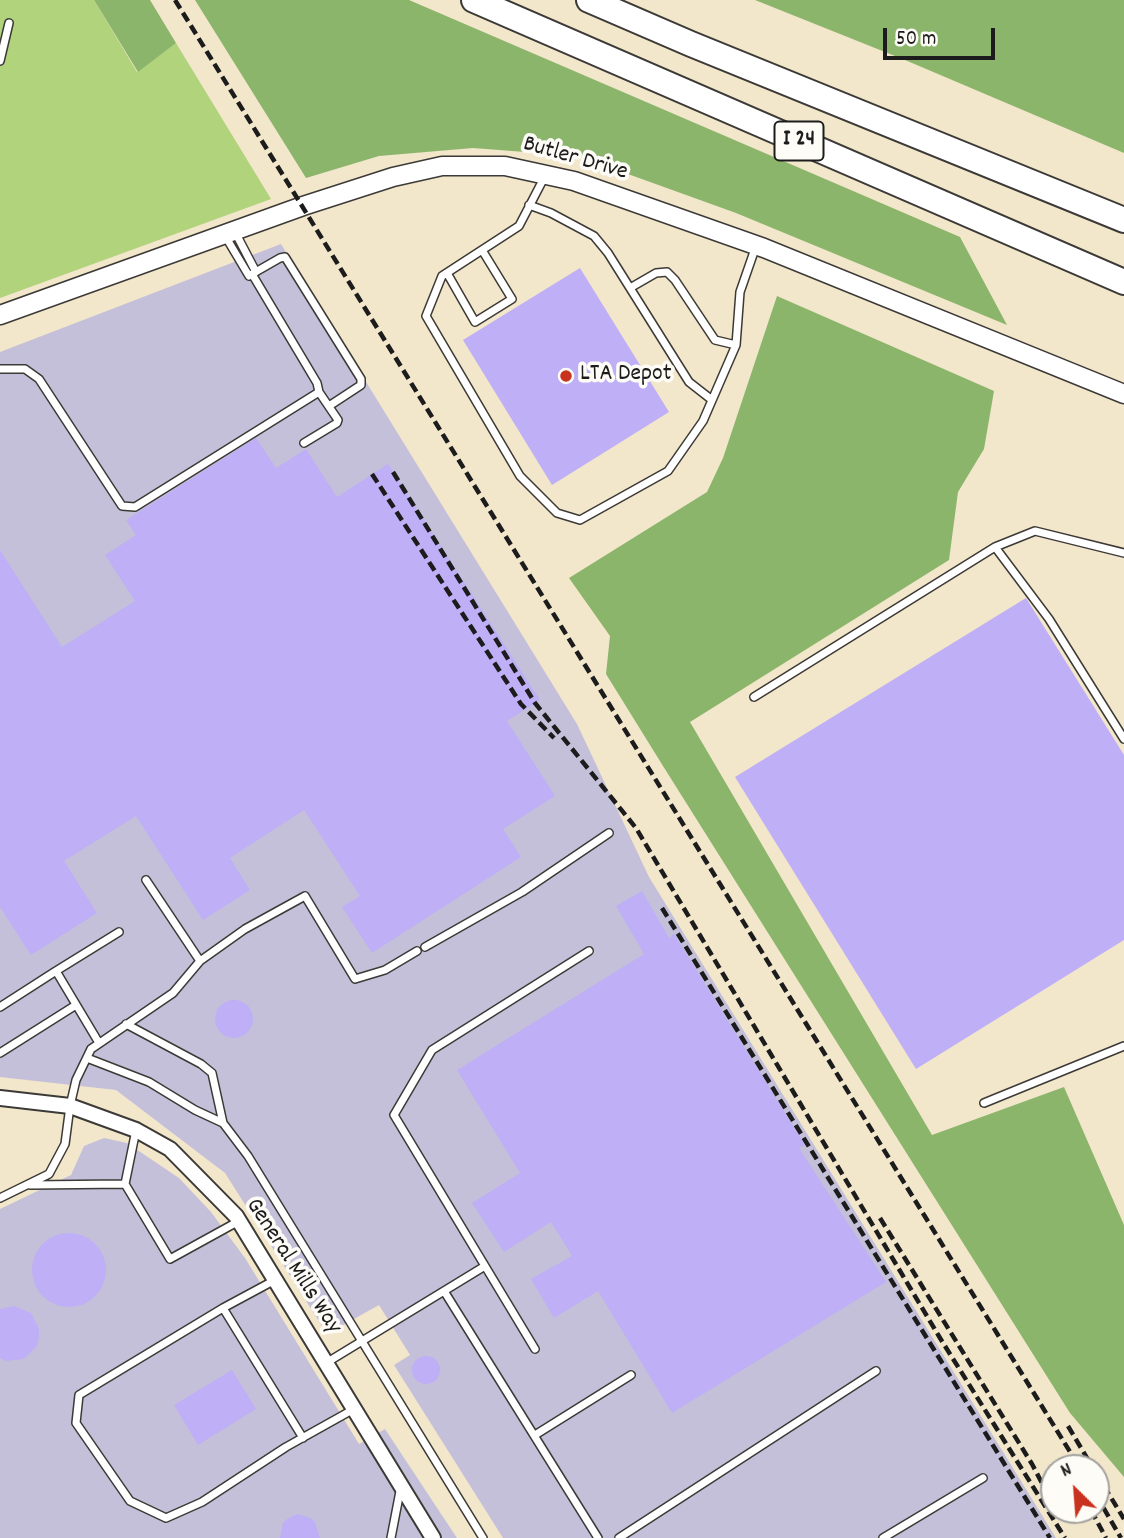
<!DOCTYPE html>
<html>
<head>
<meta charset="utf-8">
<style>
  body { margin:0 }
  #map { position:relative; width:1124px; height:1538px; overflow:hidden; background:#f2e6cb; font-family:Dekko,sans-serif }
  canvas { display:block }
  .north { position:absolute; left:1040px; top:1454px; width:70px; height:70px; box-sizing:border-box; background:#fdfcf7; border:2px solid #a3a29f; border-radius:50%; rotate:335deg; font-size:19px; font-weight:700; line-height:28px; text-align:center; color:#1c1c1c }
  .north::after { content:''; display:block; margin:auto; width:24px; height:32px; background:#c8321e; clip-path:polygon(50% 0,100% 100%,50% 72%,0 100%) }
  .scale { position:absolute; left:883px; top:28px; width:112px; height:32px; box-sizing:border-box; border:4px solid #1c1c1c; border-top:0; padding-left:9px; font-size:21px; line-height:24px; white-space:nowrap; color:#1c1c1c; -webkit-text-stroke:5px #fdfcf7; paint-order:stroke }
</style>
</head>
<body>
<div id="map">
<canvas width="1124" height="1538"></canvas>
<div class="north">N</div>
<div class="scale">50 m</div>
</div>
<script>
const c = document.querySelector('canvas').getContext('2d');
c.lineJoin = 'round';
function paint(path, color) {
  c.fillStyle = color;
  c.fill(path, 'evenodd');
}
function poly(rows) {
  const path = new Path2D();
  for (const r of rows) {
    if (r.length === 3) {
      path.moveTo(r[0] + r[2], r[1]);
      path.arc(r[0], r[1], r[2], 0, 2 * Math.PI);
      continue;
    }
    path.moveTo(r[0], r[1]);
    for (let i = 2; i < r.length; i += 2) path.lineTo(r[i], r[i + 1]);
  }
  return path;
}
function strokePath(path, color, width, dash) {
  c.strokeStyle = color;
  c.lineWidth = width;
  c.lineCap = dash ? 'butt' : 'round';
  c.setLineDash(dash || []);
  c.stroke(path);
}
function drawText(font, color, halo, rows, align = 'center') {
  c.font = font + ' Dekko,sans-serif';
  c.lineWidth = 7;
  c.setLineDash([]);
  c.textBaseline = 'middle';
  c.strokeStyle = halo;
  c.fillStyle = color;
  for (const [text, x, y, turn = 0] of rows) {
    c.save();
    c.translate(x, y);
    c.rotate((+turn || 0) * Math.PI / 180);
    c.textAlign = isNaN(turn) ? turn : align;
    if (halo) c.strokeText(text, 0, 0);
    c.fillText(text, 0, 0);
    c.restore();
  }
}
const industrial = poly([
  [281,244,577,724,649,877,1056,1538,503,1538,394,1365,410,1355,379,1305,327,1334,225,1173,116,1090,0,1077,0,352],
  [104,1138,127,1143,179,1178,211,1212,245,1258,359,1444,385,1429,457,1538,0,1538,0,1209,71,1175,84,1146]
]);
const green = poly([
  [0,0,94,0,137,72,176,43,271,199,0,298]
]);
const forest = poly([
  [94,0,150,0,176,43,138,72],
  [195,0,409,0,960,237,1007,325,736,213,578,156,473,148,379,156,306,178],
  [755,0,1124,0,1124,153,905,60],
  [777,296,994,391,984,449,958,492,949,560,690,722,932,1135,1064,1087,1124,1225,1124,1477,1070,1413,663,766,606,674,610,636,569,578,707,492,723,458]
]);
const building = poly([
  [580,268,669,412,552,485,463,340],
  [256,438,276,468,306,449,337,497,388,464,540,700,507,721,555,796,503,829,521,857,372,953,342,907,360,896,304,810,230,858,250,890,203,920,136,816,64,861,97,913,31,955,0,907,0,550,62,647,135,601,105,555,136,535,126,520],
  [1026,598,1124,755,1124,940,916,1069,735,777],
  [642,891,669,938,674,934,805,1145,799,1148,886,1282,672,1413,598,1291,554,1318,531,1279,572,1256,551,1222,504,1252,472,1203,520,1173,457,1070,644,954,616,906],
  [234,1019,19],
  [69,1270,37],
  [14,1306,31,1313,39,1329,39,1338,37,1346,24,1359,6,1361,0,1358,0,1309],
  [426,1370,14],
  [232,1370,256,1409,198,1445,174,1405],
  [298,1514,310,1518,315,1522,320,1538,280,1538,283,1523,287,1519]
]);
const service = poly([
  [0,61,9,23],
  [545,176,519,226,442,276,426,316,520,476,557,513,580,520,668,471,703,421,736,345,740,292,756,246],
  [529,205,551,213,594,236,608,253,689,382,712,400],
  [235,232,256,272],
  [224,234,249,276],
  [447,273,475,322,512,299,482,250],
  [630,288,656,273,667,272,675,280,715,340,736,345],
  [0,369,25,369,39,379,122,506,135,507,319,392,317,383,252,274,280,258,285,257,361,379,361,385,329,406],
  [304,443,337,423,338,420,319,392],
  [1124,553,1035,531,995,547,1049,619,1124,739],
  [754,697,995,547],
  [425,947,522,892,609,833],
  [200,961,245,929,305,896,355,979,385,970,417,951],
  [0,1007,56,971],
  [126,1024,201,1064,212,1073,223,1123,248,1156,483,1538],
  [99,1043,56,971,119,932],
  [0,1053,76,1005],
  [87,1058,149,1082,195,1110,223,1123],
  [984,1103,1124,1046],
  [125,1184,170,1259,239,1221],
  [30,1185,125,1184,136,1130],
  [0,1198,49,1174,65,1144,70,1106,76,1080,91,1049,173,993,200,961,146,880],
  [275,1280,223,1308,79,1395,76,1423,130,1501,166,1518,202,1502,286,1447,354,1409],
  [444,1291,598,1538],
  [223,1308,303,1438],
  [535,1349,394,1115,432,1050,589,951],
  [326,1363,485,1266],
  [535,1435,631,1375],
  [391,1538,401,1486],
  [619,1538,876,1371],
  [883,1538,983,1478]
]);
const minor = poly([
  [0,1098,70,1106,136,1130,170,1149,236,1216,433,1538]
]);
const tertiary = poly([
  [0,315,303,206,393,177,442,166,505,166,574,181,764,248,1124,394]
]);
const motorway = poly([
  [474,0,1124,282],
  [589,0,691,44,1124,220]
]);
const rail = poly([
  [175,0,1080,1468],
  [393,472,535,703,636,828,940,1338,1065,1538],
  [372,474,521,704,554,738],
  [662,908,1050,1538],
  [880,1218,1032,1464,1054,1506],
  [1068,1426,1093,1468],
  [1096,1473,1124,1519],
  [1096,1495,1121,1538],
  [1091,1510,1106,1538]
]);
const markers = [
  [566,376,7,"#c8321e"]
];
const shields = [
  [799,141,49]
];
const shieldNames = [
  ["I 24",799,141]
];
const streetNames = [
  ["Butler Drive",575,160,16],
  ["General Mills Way",292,1267,57]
];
const poiNames = [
  ["LTA Depot",580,376]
];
paint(industrial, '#c5c0da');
paint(green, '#b0d37c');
paint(forest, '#8cb56c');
paint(building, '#beaff6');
strokePath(service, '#3c3a36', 10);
strokePath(minor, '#3c3a36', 18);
strokePath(tertiary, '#3c3a36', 21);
strokePath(motorway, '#3c3a36', 28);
strokePath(service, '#fff', 7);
strokePath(minor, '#fff', 14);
strokePath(tertiary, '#fff', 18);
strokePath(motorway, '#fff', 24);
strokePath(rail, '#1c1c1c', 4.5, [10, 5]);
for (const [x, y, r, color] of markers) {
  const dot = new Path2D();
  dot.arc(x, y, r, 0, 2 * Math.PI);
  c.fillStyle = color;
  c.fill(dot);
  strokePath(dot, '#fdfcf7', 2.5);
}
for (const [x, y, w] of shields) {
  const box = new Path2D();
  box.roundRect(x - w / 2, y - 19.5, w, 39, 5);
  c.fillStyle = '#fdfcf7';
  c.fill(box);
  strokePath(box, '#1c1c1c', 2);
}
drawText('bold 23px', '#1c1c1c', null, shieldNames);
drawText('24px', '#1c1c1c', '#fdfcf7', streetNames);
drawText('24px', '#1c1c1c', '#fdfcf7', poiNames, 'left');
</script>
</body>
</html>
